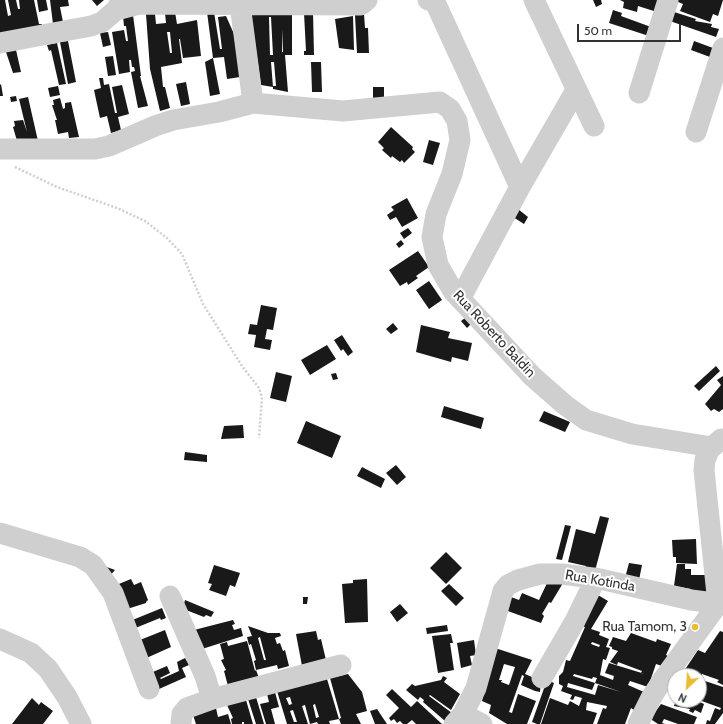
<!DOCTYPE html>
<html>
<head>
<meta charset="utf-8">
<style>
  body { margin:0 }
  #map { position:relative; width:723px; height:724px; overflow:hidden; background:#fff; font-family:Cabin,sans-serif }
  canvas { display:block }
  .north { position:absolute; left:667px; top:668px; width:40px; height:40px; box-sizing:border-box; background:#fff; border:1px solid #adadad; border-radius:50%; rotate:205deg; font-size:11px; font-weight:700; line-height:16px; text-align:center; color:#323232 }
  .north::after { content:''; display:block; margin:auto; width:14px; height:18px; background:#eabc32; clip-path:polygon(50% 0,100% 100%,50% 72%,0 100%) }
  .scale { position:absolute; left:577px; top:24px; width:104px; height:18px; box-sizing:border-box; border:2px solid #323232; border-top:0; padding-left:5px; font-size:12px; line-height:14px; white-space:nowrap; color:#323232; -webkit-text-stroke:3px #fff; paint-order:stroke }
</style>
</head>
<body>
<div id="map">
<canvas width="723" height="724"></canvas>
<div class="north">N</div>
<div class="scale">50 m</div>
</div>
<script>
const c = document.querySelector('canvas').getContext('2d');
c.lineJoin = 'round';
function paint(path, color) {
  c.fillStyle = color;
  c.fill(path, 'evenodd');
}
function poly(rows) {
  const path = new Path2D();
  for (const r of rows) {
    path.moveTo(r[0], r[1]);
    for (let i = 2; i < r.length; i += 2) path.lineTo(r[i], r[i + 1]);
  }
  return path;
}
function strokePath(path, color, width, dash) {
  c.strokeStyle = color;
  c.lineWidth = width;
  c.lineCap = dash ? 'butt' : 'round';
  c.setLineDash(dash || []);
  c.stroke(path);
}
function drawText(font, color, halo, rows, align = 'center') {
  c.font = font + ' Cabin,sans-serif';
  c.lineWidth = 4;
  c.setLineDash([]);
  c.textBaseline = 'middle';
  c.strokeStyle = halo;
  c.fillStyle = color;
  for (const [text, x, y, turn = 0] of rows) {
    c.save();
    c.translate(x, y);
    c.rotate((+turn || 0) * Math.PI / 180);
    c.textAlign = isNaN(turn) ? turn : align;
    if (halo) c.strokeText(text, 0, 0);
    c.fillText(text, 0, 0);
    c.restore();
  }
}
const building = poly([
  [0,0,5,0,8,16,11,15,8,0,16,0,18,9,20,9,19,0,34,0,39,24,42,24,42,26,0,34],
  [37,0,46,0,48,10,39,12],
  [50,0,68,0,69,6,60,7,63,22,53,24],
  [92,0,104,0,97,6],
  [593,0,601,0,602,4,596,7],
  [620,0,660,0,660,13,638,6,637,12,623,8,624,2],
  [673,0,723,0,718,16,713,14,710,22,680,11,683,4],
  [613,10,622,13,621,16,651,27,649,36,609,23],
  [671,11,696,19,695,21,712,24,711,27,719,29,716,37,667,20],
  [175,12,177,24,197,20,201,56,183,58,180,39,179,39,182,63,161,67,163,87,165,87,170,108,160,111,150,69,146,14,155,14,156,24,166,23,165,13],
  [167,32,170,32,172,53,170,53],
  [207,12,214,12,220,49,222,49,218,17,226,16,234,34,240,77,227,79,224,57,213,58,220,94,210,96,205,62,213,58],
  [313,12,314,55,304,55,304,51,306,51,304,13],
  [364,14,365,28,368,28,369,53,357,53,355,15],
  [133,15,141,76,140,76,148,106,138,108,131,72,135,71,134,67,132,67,131,60,129,60,130,72,119,74,112,32,124,30,126,41,128,41,126,26,124,26,123,16],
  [251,15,292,15,292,55,285,55,288,92,273,89,273,86,276,86,274,62,271,62,273,87,261,85],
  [269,17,271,17,273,55,270,55],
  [282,29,283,52,282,52],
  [353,16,354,50,339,48,335,19],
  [108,32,111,45,103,47,100,33],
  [68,41,76,82,68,84,60,42],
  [694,41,713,48,710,57,691,50],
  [57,43,66,84,59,85,51,50,49,51,47,45],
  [16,50,21,72,13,73,6,52],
  [113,56,116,75,108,76,105,57],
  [311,62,321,62,322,92,312,92],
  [99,78,103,78,104,85,109,84,115,113,117,113,112,87,122,85,129,114,118,117,121,130,111,133,107,116,100,118,94,90,101,88],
  [186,82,190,104,181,106,176,84],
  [1,84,3,96,0,96,0,85],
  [58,86,60,95,50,97,48,88],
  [373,87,384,87,384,101,373,101],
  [16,96,17,101,11,102,10,97],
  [28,97,38,141,17,141,13,127,15,126,14,121,23,120,27,132,19,99],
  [60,98,63,109,65,108,65,103,71,102,79,137,69,138,68,132,58,134,55,120,57,120,52,105,54,105,53,100],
  [391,127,413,147,412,149,415,152,404,163,402,160,400,162,392,156,391,158,382,150,384,148,378,142],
  [429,140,440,143,433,165,423,162],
  [407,198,418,218,402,227,396,217,390,220,387,215,394,210,391,207],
  [518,209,528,217,524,224,513,217],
  [408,228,412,233,404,239,400,233],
  [401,240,404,244,399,248,396,244],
  [418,251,429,267,416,276,418,278,408,285,407,282,400,286,389,270],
  [429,281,442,300,429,309,416,290],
  [261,305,277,308,273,330,267,329,265,339,272,340,270,350,254,347,256,335,248,334,250,324,257,325],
  [465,318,471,324,467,328,461,321],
  [393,323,398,329,391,334,386,329],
  [421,325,450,332,448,338,472,343,468,361,452,357,451,362,416,352],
  [342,335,353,352,348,356,343,349,341,351,334,340],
  [327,345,336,359,310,375,301,360],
  [716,366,720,371,699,391,694,386],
  [276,372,292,376,286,402,270,398],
  [336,373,338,379,333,380,331,374],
  [723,376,723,409,719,412,714,409,711,411,705,404,721,385,717,380],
  [444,406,484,418,481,429,441,417],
  [544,411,570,422,565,432,539,421],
  [306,421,341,436,332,458,297,443],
  [243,425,244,438,221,439,224,426],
  [185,452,207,455,207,462,184,460],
  [396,465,406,477,397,485,386,473],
  [362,467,385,479,381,488,357,476],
  [600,516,609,518,595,571,585,569,586,566,568,562,576,529,595,534],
  [565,525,571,526,562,560,556,559],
  [696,539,697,564,676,563,676,557,673,557,672,540],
  [446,552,462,568,446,584,430,568],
  [629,563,642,565,639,580,625,578],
  [677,564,685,564,685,569,691,569,691,575,707,575,710,592,692,592,691,589,674,586],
  [214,565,240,573,235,587,230,585,226,596,209,590,212,584,208,583],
  [104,566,115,570,108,578],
  [131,579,134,585,141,582,148,600,146,602,146,603,124,610,114,586],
  [367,579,368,622,345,623,342,584,353,583,353,580],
  [548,581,563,583,551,603,549,602,542,614,544,616,541,623,505,610,511,597,519,600,522,593,539,600],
  [449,584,464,598,456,606,441,591],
  [598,595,608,601,591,629,600,632,599,635,609,639,606,647,610,648,606,660,603,659,600,675,613,680,614,676,605,673,609,663,645,674,641,673,642,671,618,662,617,665,610,662,618,651,612,649,612,647,609,646,613,637,626,641,631,633,656,642,657,639,671,644,666,655,668,656,662,666,656,664,648,687,630,681,628,685,644,692,634,710,631,708,625,724,597,724,603,708,606,709,607,706,587,702,586,710,597,713,593,724,541,724,550,698,568,705,570,701,579,706,582,698,575,696,573,700,570,699,572,695,561,691,563,686,559,684,559,676,563,672,566,660,570,661,585,627,578,625],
  [592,642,600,645,599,647,591,644],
  [574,674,592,679,593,677,597,678,595,683,621,692,598,685,595,695,567,687,568,683,592,690,595,683,573,676],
  [303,597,308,597,307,604,303,604],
  [185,600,214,612,211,617,206,615,204,617,186,610,183,607],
  [400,604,408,613,397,622,390,612],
  [162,608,166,618,161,620,160,618,133,629,130,621],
  [233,620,235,624,232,625,234,630,241,628,243,636,202,649,194,630],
  [447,625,448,631,427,634,426,628],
  [248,626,268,633,280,633,281,636,275,638,277,644,280,643,283,651,285,650,289,666,278,669,277,665,256,670,254,661,256,660,251,644,249,645,247,637,252,636],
  [260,637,266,660,264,660,258,638],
  [165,630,171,647,142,660,135,642],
  [316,631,318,640,321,639,326,660,302,666,296,634],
  [720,631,723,632,723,685,717,682,719,680,702,674,701,677,684,671,698,650,705,653],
  [451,634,453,643,450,643,454,670,438,673,432,636],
  [474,640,476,655,470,656,472,665,461,668,457,643],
  [247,641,255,671,256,670,259,678,228,686,224,671,226,670,221,660,224,659,220,644,227,642,228,646],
  [495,648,532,660,525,674,541,681,540,692,535,691,521,685,524,676,522,675,509,712,512,713,518,694,536,701,527,724,507,724,489,713,491,705,482,701],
  [504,664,515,667,509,685,501,682,502,680,499,680],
  [185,658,189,665,182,668,186,677,159,689,148,674,167,666,170,673,160,678,161,679,179,671,177,662],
  [348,674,362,692,367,711,356,714,361,724,341,724,339,719,341,718,330,678],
  [443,676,447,678,444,682,460,694,451,710,430,695,429,696,452,713,445,721,423,702,424,700,420,697,418,700,406,690,412,684,415,686,441,680],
  [327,679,339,719,329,721,330,724,318,724,317,722,310,724,305,705,302,706,308,724,287,724,277,691],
  [290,697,292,704,289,705,286,698],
  [315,704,319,717,316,718,313,705],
  [293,710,297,722,294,722,290,711],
  [699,679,723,687,723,713,715,724,706,724,707,720,710,721,715,708,720,710,721,708,699,700],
  [547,680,554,683,540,724,537,724,532,722],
  [675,684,675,694,669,692],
  [392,689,411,707,417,701,442,724,416,724,412,720,407,724,403,724,400,721,397,723,394,719,391,721,389,718,399,708,386,695],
  [275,692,279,707,271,709,275,724,266,724,260,704,269,702,267,694],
  [256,697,264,724,256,724,248,699],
  [32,698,39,705,41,702,53,711,43,724,12,724],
  [246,700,253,724,244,724,244,722,242,722,242,724,232,724,231,719,233,718,227,705],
  [676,700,695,700,704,704,701,713,695,710,693,713,689,711,690,709,674,706],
  [661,704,697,717,694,724,678,724,664,719,662,723,665,724,658,724,652,720,653,715],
  [216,708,218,717,228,714,231,724,196,724,193,715],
  [377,709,387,724,375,724,370,711]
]);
const path = poly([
  [15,167,57,187,117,208,145,221,167,238,182,254,203,304,242,366,259,388,262,397,259,438]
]);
const minor = poly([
  [428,0,435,2,520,187],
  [534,0,594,126],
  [240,4,253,103],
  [116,10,139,4,361,5,367,0],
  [0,43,91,26,102,22,116,10,122,0],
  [639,93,668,0],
  [696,132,723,48],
  [0,149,95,149,109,146,155,126,173,120,219,112,253,103,343,111,440,102,450,109,457,121,460,140,452,174,436,214,432,237,438,265,453,291,532,376,565,405,586,420,632,434,712,447],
  [460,299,520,187,576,90],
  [0,533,80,557,93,565,113,593,149,689],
  [170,596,205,676,212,699],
  [0,639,31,653,48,669,67,697,81,724],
  [542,678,575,621,596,578],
  [463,714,482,724],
  [181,724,182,714,187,708,212,699,341,665],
  [454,724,463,714,476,688,503,591,508,585,518,580,540,574,562,574,600,579,691,600,723,604],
  [638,724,651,698,662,681,718,604,704,470,705,460,709,450,721,439]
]);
const markers = [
  [695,627,4,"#eabc32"]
];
const streetNames = [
  ["Rua Roberto Baldin",494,334,47],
  ["Rua Kotinda",600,581,10]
];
const poiNames = [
  ["Rua Tamom, 3",687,627]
];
paint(building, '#191919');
strokePath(path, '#cfcfcf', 2.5, [2, 2]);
strokePath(minor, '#cfcfcf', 21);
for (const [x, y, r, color] of markers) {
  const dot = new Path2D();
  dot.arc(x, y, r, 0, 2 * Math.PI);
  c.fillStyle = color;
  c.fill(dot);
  strokePath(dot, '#fff', 1.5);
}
drawText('14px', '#323232', '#fff', streetNames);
drawText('14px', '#323232', '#fff', poiNames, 'right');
</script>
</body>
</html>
